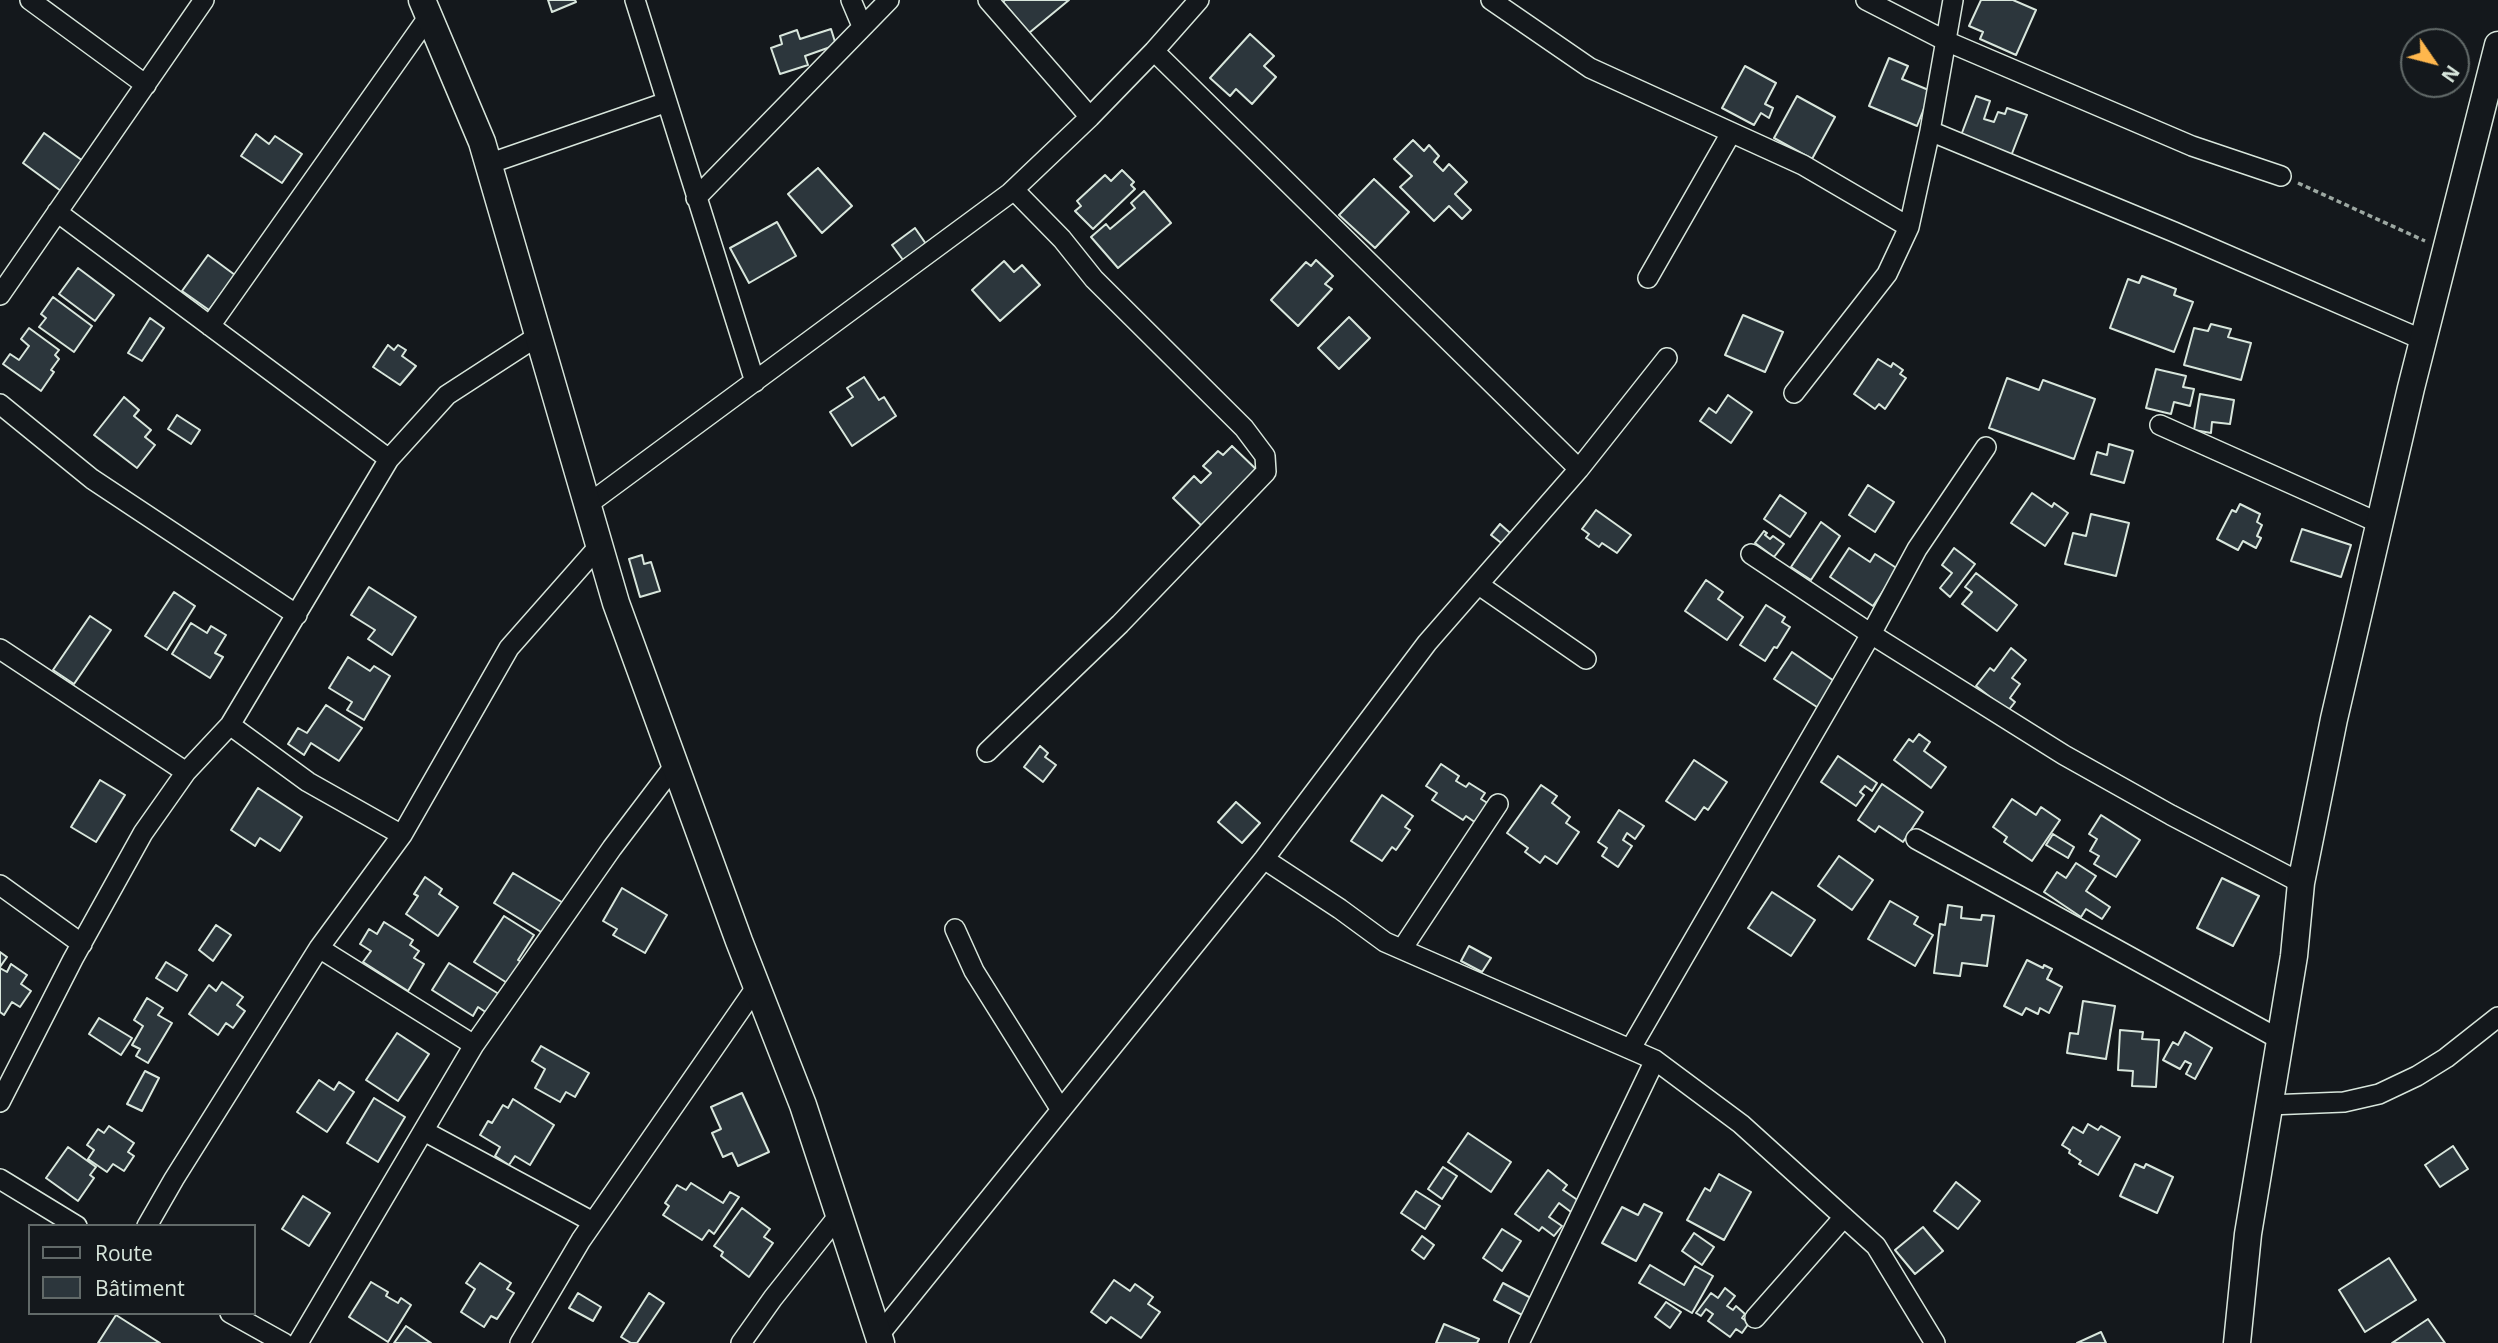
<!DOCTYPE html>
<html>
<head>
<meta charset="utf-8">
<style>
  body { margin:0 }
  #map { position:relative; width:2498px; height:1343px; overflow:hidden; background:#14181c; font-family:"Open Sans",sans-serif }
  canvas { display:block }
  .legend { position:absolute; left:28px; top:1224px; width:228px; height:91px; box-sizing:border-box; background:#14181c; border:2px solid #626a69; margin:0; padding:9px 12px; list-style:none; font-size:21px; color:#d8e6dc }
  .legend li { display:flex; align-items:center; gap:14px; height:35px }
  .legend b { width:35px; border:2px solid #626a69 }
  .north { position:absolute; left:2400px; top:28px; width:70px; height:70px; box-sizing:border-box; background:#14181c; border:2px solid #626a69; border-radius:50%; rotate:125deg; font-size:19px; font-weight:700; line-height:28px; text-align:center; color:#d8e6dc }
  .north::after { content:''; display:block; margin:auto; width:24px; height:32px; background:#ffb74d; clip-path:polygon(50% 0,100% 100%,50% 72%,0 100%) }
</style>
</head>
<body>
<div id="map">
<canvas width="2498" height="1343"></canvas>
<ul class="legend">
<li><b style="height:9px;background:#14181c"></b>Route</li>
<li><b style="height:19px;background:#2c363c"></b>Bâtiment</li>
</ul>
<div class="north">N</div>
</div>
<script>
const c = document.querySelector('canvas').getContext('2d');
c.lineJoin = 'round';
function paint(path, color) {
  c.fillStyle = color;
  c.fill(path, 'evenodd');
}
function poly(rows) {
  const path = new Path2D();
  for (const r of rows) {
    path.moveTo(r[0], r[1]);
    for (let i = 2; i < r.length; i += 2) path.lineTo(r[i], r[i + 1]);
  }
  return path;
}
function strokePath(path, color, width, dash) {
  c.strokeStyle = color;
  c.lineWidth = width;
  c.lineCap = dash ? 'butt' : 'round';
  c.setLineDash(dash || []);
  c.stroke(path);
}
const building = poly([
  [548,0,575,0,576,2,552,12,548,0],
  [1005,0,1069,0,1029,33,1003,2,1005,0],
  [1981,0,2013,0,2036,10,2016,55,1980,39,1983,32,1969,26,1981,0],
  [831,29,836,45,805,56,808,65,780,74,771,48,782,44,780,36,797,30,800,39,831,29],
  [1250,34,1274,56,1264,66,1276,77,1252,104,1236,89,1230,96,1210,78,1250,34],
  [1889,58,1908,66,1902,79,1931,91,1917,126,1869,106,1889,58],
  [1745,66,1776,83,1765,104,1773,108,1769,118,1761,113,1754,125,1722,108,1745,66],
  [1797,96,1835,117,1812,159,1774,138,1797,96],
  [1976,96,1990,101,1984,119,1994,122,1998,112,2005,114,2007,108,2027,115,2011,156,1960,138,1976,96],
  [44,133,83,161,61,191,23,163,44,133],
  [256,134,269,144,275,136,302,154,282,183,241,156,256,134],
  [1413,140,1424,151,1429,145,1439,156,1434,162,1443,171,1449,164,1467,182,1455,194,1471,210,1462,219,1449,206,1434,221,1400,187,1412,176,1394,159,1413,140],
  [818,168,852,206,822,233,788,194,818,168],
  [1122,170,1134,182,1131,185,1135,189,1093,229,1075,211,1081,206,1077,201,1105,175,1111,181,1122,170],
  [1374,179,1409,212,1375,248,1339,215,1374,179],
  [1144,191,1171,223,1118,268,1091,237,1106,224,1110,229,1135,208,1131,203,1144,191],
  [777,222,796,256,749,283,730,248,777,222],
  [915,228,926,244,903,260,892,245,915,228],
  [208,255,235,275,209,310,182,291,208,255],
  [1316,260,1333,276,1325,284,1332,289,1298,326,1271,300,1306,262,1311,266,1316,260],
  [1004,261,1014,272,1022,265,1040,285,1000,321,972,290,1004,261],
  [78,268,114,295,95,321,59,294,78,268],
  [2142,276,2176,289,2174,295,2193,302,2174,352,2110,328,2128,279,2139,283,2142,276],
  [53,297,92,326,74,352,39,327,46,318,41,314,53,297],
  [1743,315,1783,332,1765,372,1725,355,1743,315],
  [1349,317,1370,338,1339,369,1318,348,1349,317],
  [150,318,164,328,142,361,128,353,150,318],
  [2211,324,2231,329,2228,337,2251,343,2241,380,2184,365,2194,328,2208,331,2211,324],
  [29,328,59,350,55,355,59,359,51,370,54,372,41,391,3,364,10,354,19,360,29,346,21,339,29,328],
  [388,345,394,350,398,345,406,350,402,356,416,366,400,385,373,367,388,345],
  [1878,359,1891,367,1893,363,1903,370,1900,374,1906,378,1885,409,1879,404,1875,409,1854,394,1878,359],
  [2156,369,2186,376,2183,387,2194,389,2190,406,2174,402,2171,414,2146,408,2156,369],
  [864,377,879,400,884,397,896,416,852,446,830,412,853,397,847,388,864,377],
  [2007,378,2039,390,2043,380,2095,399,2074,459,1989,428,2007,378],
  [2200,394,2234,400,2230,424,2212,422,2211,433,2194,430,2200,394],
  [1728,395,1752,412,1731,443,1700,421,1709,408,1716,413,1728,395],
  [124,397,139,410,134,416,151,430,145,437,155,445,137,468,94,435,124,397],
  [177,415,200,430,191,444,168,429,177,415],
  [2109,444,2133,451,2124,483,2091,474,2097,452,2107,455,2109,444],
  [1232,446,1260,473,1206,530,1173,498,1194,476,1201,483,1211,473,1203,466,1218,451,1223,455,1232,446],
  [1868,485,1894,502,1875,532,1849,515,1868,485],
  [2032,493,2052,507,2054,503,2068,513,2045,546,2011,523,2032,493],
  [1780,495,1806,513,1790,537,1764,519,1780,495],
  [2240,504,2260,514,2257,522,2262,525,2257,536,2261,538,2256,548,2243,541,2238,550,2217,539,2232,510,2236,512,2240,504],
  [1596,510,1631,535,1617,553,1602,543,1599,547,1586,538,1589,534,1582,529,1596,510],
  [2091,514,2129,523,2116,576,2065,564,2073,533,2086,536,2091,514],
  [1821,522,1840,536,1811,580,1791,567,1821,522],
  [1500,524,1517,539,1509,549,1491,535,1500,524],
  [2302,529,2351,545,2341,577,2291,561,2302,529],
  [1764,531,1767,533,1765,535,1770,539,1773,536,1784,544,1774,557,1755,543,1764,531],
  [1849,548,1870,562,1875,554,1898,569,1873,606,1830,577,1849,548],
  [1954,548,1975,564,1950,597,1940,588,1952,573,1942,565,1954,548],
  [642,555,644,564,651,562,660,591,640,597,629,559,642,555],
  [1976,573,2017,605,1997,631,1962,604,1972,592,1965,587,1976,573],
  [1706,580,1723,592,1718,599,1743,617,1727,640,1685,611,1706,580],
  [369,587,416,617,392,655,368,639,375,630,351,615,369,587],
  [174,592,195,606,167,650,145,636,174,592],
  [1766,605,1785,617,1782,622,1790,627,1777,648,1774,647,1765,661,1740,645,1766,605],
  [90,616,111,630,74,684,53,670,90,616],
  [191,623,207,633,211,626,226,635,215,653,223,657,210,678,172,654,191,623],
  [2011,648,2026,660,2012,678,2020,684,2010,698,2015,702,2008,711,1976,686,1990,668,1994,671,2011,648],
  [1792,652,1837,683,1820,709,1774,679,1792,652],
  [348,657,370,671,374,666,390,676,364,720,347,710,352,702,329,688,348,657],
  [326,705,362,728,339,761,311,743,304,755,288,744,298,728,307,733,326,705],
  [1919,734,1930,742,1924,751,1946,767,1931,788,1894,760,1909,739,1913,742,1919,734],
  [1040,746,1048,753,1045,757,1056,765,1043,782,1024,767,1040,746],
  [1838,756,1877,783,1872,791,1865,786,1860,792,1864,795,1856,806,1821,782,1838,756],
  [1694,760,1727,782,1708,810,1704,807,1695,820,1666,801,1694,760],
  [1441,764,1459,776,1456,781,1466,787,1469,783,1485,793,1481,799,1489,804,1476,823,1466,816,1463,820,1432,800,1437,793,1426,786,1441,764],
  [100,780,125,795,96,842,71,827,100,780],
  [1882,784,1923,812,1903,842,1879,826,1875,832,1858,820,1882,784],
  [1541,785,1557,796,1552,803,1570,817,1566,823,1579,832,1557,864,1545,856,1540,863,1525,852,1528,848,1507,833,1541,785],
  [258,788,302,817,280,851,260,838,255,846,231,830,258,788],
  [1382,795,1413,816,1405,827,1410,830,1396,850,1392,847,1382,861,1351,841,1382,795],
  [2012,799,2036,815,2041,807,2060,820,2032,861,2004,842,2007,837,1993,827,2012,799],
  [1236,802,1260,823,1242,843,1218,822,1236,802],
  [1619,810,1644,826,1635,839,1627,833,1623,840,1632,846,1618,867,1602,856,1607,848,1598,842,1619,810],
  [2101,815,2140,840,2116,877,2094,864,2099,856,2090,851,2097,839,2089,834,2101,815],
  [2053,834,2074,847,2068,858,2046,845,2053,834],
  [1839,856,1873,880,1852,910,1818,886,1839,856],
  [2076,863,2096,876,2086,891,2110,907,2102,919,2086,909,2081,917,2044,892,2057,872,2066,878,2076,863],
  [513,873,565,904,546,935,494,903,513,873],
  [425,877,442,889,439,894,458,907,438,936,406,914,418,896,414,894,425,877],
  [2222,878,2259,896,2233,946,2197,928,2222,878],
  [622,888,667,915,645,953,613,935,617,929,603,921,622,888],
  [1772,892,1815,920,1791,956,1748,928,1772,892],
  [1890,901,1918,917,1914,924,1933,935,1915,966,1868,939,1890,901],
  [1948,905,1962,907,1961,918,1981,920,1982,915,1994,916,1987,966,1962,963,1960,976,1934,973,1940,924,1945,925,1948,905],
  [504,916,534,935,518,960,526,965,512,986,474,962,504,916],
  [384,922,413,940,410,945,419,951,414,958,424,964,408,991,363,962,371,951,360,944,369,929,377,934,384,922],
  [216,925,231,935,213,961,199,950,216,925],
  [1469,946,1491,958,1482,972,1461,961,1469,946],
  [0,952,7,957,0,967,0,952],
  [2027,960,2043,968,2044,965,2052,969,2047,979,2062,987,2049,1013,2040,1008,2038,1014,2026,1008,2022,1015,2004,1006,2027,960],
  [166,962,187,975,177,991,156,978,166,962],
  [449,963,502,996,490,1015,478,1007,473,1016,432,990,449,963],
  [11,964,27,975,21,984,31,991,20,1007,12,1002,4,1015,0,1012,0,968,7,972,11,964],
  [222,982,243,997,237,1005,245,1011,233,1028,226,1023,218,1035,189,1014,209,985,216,991,222,982],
  [147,998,163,1008,158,1015,172,1023,148,1063,136,1056,140,1049,132,1045,143,1026,134,1020,147,998],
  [2083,1001,2115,1006,2106,1059,2067,1053,2070,1033,2078,1034,2083,1001],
  [99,1018,132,1038,121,1055,89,1034,99,1018],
  [2120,1030,2143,1032,2142,1039,2159,1040,2156,1087,2132,1086,2133,1071,2118,1070,2120,1030],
  [2185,1032,2212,1048,2195,1079,2186,1074,2191,1064,2185,1061,2180,1069,2163,1060,2173,1042,2178,1045,2185,1032],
  [397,1033,429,1054,398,1101,366,1080,397,1033],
  [541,1046,589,1073,575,1097,566,1092,560,1102,535,1088,545,1069,532,1061,541,1046],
  [145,1071,159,1078,142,1111,127,1104,145,1071],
  [319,1080,334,1090,339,1082,354,1092,327,1132,297,1112,319,1080],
  [742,1093,769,1152,738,1166,732,1153,723,1157,712,1133,721,1129,711,1107,742,1093],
  [374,1098,405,1117,378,1162,347,1143,374,1098],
  [513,1099,554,1125,530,1165,515,1156,509,1165,495,1156,500,1147,480,1135,488,1121,492,1123,503,1105,508,1108,513,1099],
  [2088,1124,2098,1130,2101,1126,2120,1137,2098,1175,2079,1164,2081,1161,2069,1153,2070,1150,2062,1145,2073,1127,2083,1133,2088,1124],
  [109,1126,134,1143,128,1152,134,1156,124,1171,113,1164,107,1172,88,1159,94,1150,87,1145,98,1129,104,1133,109,1126],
  [1468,1133,1511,1162,1491,1192,1448,1162,1468,1133],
  [2453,1146,2468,1169,2440,1187,2425,1165,2453,1146],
  [68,1147,96,1167,90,1175,94,1178,78,1201,46,1178,68,1147],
  [2135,1164,2144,1168,2146,1164,2173,1177,2157,1213,2120,1196,2135,1164],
  [1443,1167,1457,1176,1442,1199,1428,1189,1443,1167],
  [1548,1170,1567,1185,1563,1190,1579,1201,1571,1212,1559,1203,1549,1217,1562,1226,1554,1236,1542,1227,1539,1231,1515,1214,1548,1170],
  [1719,1174,1751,1192,1724,1240,1687,1220,1705,1188,1710,1191,1719,1174],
  [1956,1182,1980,1201,1958,1229,1934,1211,1956,1182],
  [691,1183,723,1203,730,1192,739,1197,714,1234,709,1230,702,1240,663,1215,669,1206,665,1203,677,1185,686,1190,691,1183],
  [1416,1191,1440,1206,1425,1229,1401,1213,1416,1191],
  [303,1196,330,1213,309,1246,282,1229,303,1196],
  [1644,1204,1662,1213,1636,1261,1602,1243,1622,1207,1638,1215,1644,1204],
  [742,1208,770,1229,764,1237,773,1243,749,1277,721,1256,723,1252,714,1246,742,1208],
  [1923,1227,1943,1251,1915,1274,1895,1250,1923,1227],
  [1502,1229,1521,1241,1502,1271,1483,1258,1502,1229],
  [1694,1233,1714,1247,1702,1265,1682,1251,1694,1233],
  [1422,1236,1434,1245,1424,1259,1412,1250,1422,1236],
  [2389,1258,2416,1300,2365,1332,2339,1290,2389,1258],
  [480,1263,511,1283,507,1289,514,1293,497,1319,491,1316,484,1327,461,1312,475,1289,466,1283,480,1263],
  [1650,1265,1684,1285,1695,1266,1713,1276,1692,1313,1639,1283,1650,1265],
  [1114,1280,1130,1291,1135,1284,1153,1297,1148,1304,1160,1312,1141,1338,1111,1317,1106,1323,1091,1312,1114,1280],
  [371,1282,388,1292,386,1296,398,1303,401,1298,411,1305,388,1342,349,1317,371,1282],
  [1503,1283,1531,1298,1522,1315,1494,1300,1503,1283],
  [1725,1288,1735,1296,1727,1306,1733,1310,1736,1306,1745,1314,1742,1318,1749,1323,1742,1333,1736,1329,1730,1337,1708,1321,1713,1314,1706,1309,1701,1316,1696,1313,1711,1293,1718,1298,1725,1288],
  [578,1293,601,1307,593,1321,569,1308,578,1293],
  [649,1293,664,1303,637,1343,631,1343,621,1337,649,1293],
  [1666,1302,1681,1312,1670,1328,1655,1317,1666,1302],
  [116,1315,160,1343,98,1343,116,1315],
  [2428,1319,2445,1343,2392,1343,2428,1319],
  [1444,1324,1479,1339,1477,1343,1436,1343,1444,1324],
  [406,1326,431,1343,394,1343,406,1326],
  [2101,1332,2106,1343,2077,1343,2101,1332]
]);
const path = poly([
  [2298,183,2425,241]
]);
const street = poly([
  [30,0,146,85],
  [635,0,755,382],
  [851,0,862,26],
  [988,0,1090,117],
  [1491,0,1590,68,1803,165,1909,227],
  [1866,0,1946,41,2192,146,2281,176],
  [1154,51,1579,469],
  [1930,131,1953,0],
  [488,164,667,102],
  [696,198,889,0],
  [57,212,389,459],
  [1648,278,1731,133],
  [0,295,204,0],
  [210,326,429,16],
  [1794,393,1887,274,1909,227,1930,131,2174,232,2423,340],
  [0,404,92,479,297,615],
  [2160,425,2379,523],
  [587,505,1010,193,1090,117,1154,51,1199,0],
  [1751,554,1871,634,2064,755,2171,815,2301,883],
  [1479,585,1586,659],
  [0,649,186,772],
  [230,725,308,782,402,835],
  [987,752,1120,624,1266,472,1265,456,1244,428,1094,279,1062,239,1014,190],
  [1916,839,2279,1039],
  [1264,859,1340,909,1385,942,1655,1060,1741,1124,1876,1246,1935,1343],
  [0,885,82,944],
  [955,929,974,971,1061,1110],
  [319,948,474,1045],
  [1402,949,1498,804],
  [1631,1048,1871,634,1917,549,1986,447],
  [0,1102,73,959,143,833,186,772,230,725,389,459,447,395,538,336],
  [2269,1105,2344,1102,2379,1094,2417,1076,2446,1058,2498,1017],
  [424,1131,593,1222],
  [0,1179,77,1226],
  [147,1226,174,1179,319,948,402,835,509,648,599,546],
  [230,1313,284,1343],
  [1755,1318,1844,1217],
  [879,1335,1264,859,1427,643,1579,469,1667,358],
  [298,1343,474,1045,612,848,675,765],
  [520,1343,581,1240,757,986],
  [741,1343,773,1298,839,1215],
  [1519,1343,1655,1060]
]);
const secondary = poly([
  [422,0,482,142,616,603,739,941,803,1105,881,1343],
  [2237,1343,2248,1234,2294,956,2301,883,2334,719,2411,388,2498,45]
]);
paint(building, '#2c363c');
strokePath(building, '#d8e6dc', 2);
strokePath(street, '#d8e6dc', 22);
strokePath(secondary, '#d8e6dc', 29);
strokePath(path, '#9da8a2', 3.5, [5, 3.5]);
strokePath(street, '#14181c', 19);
strokePath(secondary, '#14181c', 26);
</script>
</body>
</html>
